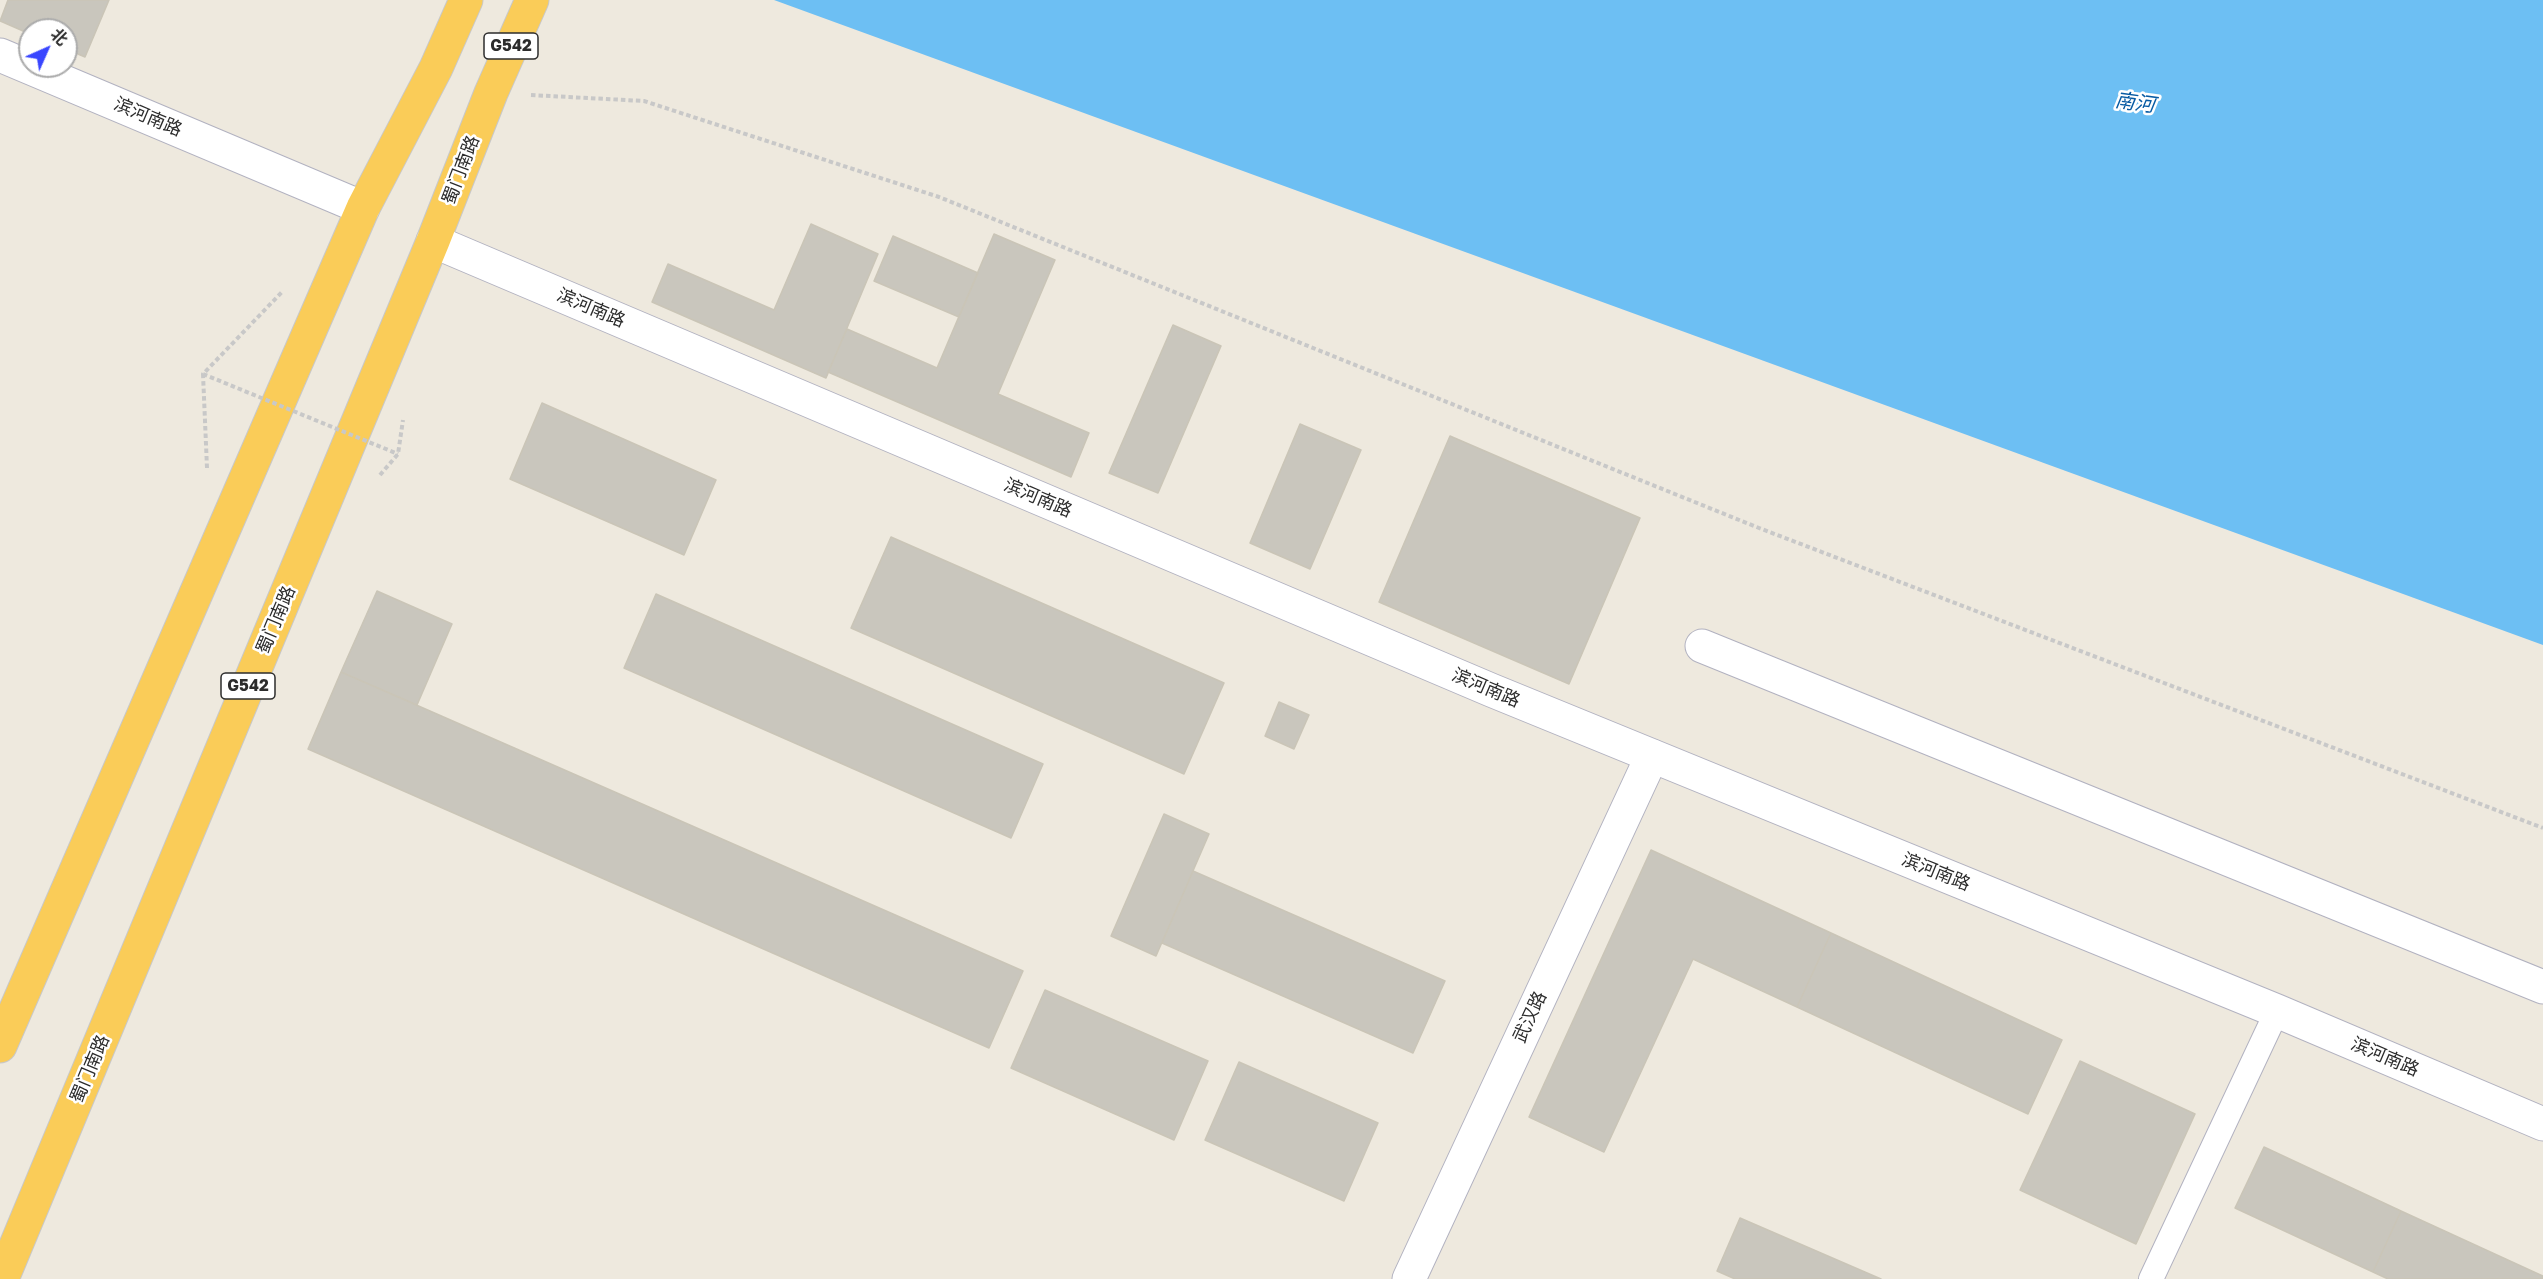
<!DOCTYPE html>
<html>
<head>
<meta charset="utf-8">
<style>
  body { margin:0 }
  #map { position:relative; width:2543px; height:1279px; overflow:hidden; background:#eee9de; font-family:"Golos Text","Noto Sans SC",sans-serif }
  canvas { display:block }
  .north { position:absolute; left:18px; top:18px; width:60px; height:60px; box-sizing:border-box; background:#fff; border:2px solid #ababab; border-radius:50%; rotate:45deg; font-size:16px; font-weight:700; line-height:24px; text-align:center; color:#2c2c2c }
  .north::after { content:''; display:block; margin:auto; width:21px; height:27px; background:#3946ff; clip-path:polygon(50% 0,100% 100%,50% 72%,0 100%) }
</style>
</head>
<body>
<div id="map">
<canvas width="2543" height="1279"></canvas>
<div class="north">北</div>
</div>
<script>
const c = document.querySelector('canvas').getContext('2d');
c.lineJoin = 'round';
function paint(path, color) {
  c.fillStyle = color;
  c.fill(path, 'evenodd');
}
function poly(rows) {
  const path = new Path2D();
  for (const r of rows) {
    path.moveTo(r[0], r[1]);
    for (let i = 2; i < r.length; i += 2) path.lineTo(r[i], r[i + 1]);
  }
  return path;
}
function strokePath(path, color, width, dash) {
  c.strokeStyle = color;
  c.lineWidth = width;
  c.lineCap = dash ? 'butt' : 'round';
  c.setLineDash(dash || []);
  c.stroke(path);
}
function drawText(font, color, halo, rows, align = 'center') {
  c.font = font + ' "Golos Text","Noto Sans SC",sans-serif';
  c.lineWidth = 5;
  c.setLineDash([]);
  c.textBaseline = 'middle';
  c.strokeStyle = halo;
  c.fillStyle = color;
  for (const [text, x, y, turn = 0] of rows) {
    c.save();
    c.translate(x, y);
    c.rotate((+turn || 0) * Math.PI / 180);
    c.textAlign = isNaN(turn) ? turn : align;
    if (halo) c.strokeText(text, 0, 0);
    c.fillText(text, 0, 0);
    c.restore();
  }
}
const water = poly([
  [774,0,2543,0,2543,645]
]);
const building = poly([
  [8,0,109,0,85,57,66,49,66,30,30,30,30,34,0,21,8,0],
  [811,224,878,254,826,378,652,302,668,264,774,310,811,224],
  [994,234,1055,260,998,394,1089,433,1071,477,828,372,847,329,937,368,994,234],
  [893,236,978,273,959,317,874,281,893,236],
  [1173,325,1221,346,1158,493,1109,473,1173,325],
  [542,403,716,480,684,555,510,479,542,403],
  [1300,424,1361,450,1310,569,1250,543,1300,424],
  [1450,436,1640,518,1569,684,1379,602,1450,436],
  [891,537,1224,683,1184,774,851,628,891,537],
  [377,591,452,624,417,705,341,672,377,591],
  [656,594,1043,764,1011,838,624,668,656,594],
  [341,672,1023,971,989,1048,308,749,341,672],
  [1279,702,1309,715,1294,749,1265,736,1279,702],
  [1164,814,1209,834,1156,956,1111,936,1164,814],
  [1651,850,1831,933,1797,1007,1693,959,1604,1152,1529,1117,1651,850],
  [1193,871,1445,981,1413,1053,1162,943,1193,871],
  [1831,933,2062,1040,2028,1114,1797,1007,1831,933],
  [1045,990,1208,1061,1174,1140,1011,1068,1045,990],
  [2080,1061,2195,1114,2136,1244,2020,1190,2080,1061],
  [1239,1062,1378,1123,1344,1201,1205,1140,1239,1062],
  [2264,1147,2401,1211,2373,1272,2235,1208,2264,1147],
  [2401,1211,2543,1276,2543,1279,2388,1279,2373,1272,2401,1211],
  [1740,1218,1881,1279,1735,1279,1717,1271,1740,1218]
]);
const path = poly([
  [531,95,644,101,939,197,1759,528,2543,828],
  [207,468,203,374,282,292],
  [380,475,398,454,403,420]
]);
const service = poly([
  [2151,1279,2277,1011]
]);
const pedestrian = poly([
  [1702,646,2543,987]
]);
const tertiary = poly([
  [0,55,363,208],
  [1409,1279,1652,756]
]);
const secondary = poly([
  [433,241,1491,690,2277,1011,2543,1124]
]);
const trunk = poly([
  [0,1046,363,208,436,68,466,0],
  [2,1279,433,241,491,93,532,0]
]);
const pathBridge = poly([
  [203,374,398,454]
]);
const shields = [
  [511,46,54],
  [248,686,54]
];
const shieldNames = [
  ["G542",511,46],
  ["G542",248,686]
];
const streetNames = [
  ["滨河南路",148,117,23],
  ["蜀门南路",461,170,-69],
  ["滨河南路",591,308,23],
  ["滨河南路",1038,498,23],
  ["蜀门南路",276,620,-67],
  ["滨河南路",1486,688,23],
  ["滨河南路",1936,872,22],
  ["武汉路",1530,1017,-65],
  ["滨河南路",2385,1057,23],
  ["蜀门南路",90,1069,-67]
];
const waterNames = [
  ["南河",2135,103,8]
];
paint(water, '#6dbff3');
paint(building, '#c9c6bd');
strokePath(building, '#cac5b7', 1.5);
strokePath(service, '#b2b2c0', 26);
strokePath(pedestrian, '#b2b2c0', 35);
strokePath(tertiary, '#b2b2c0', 35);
strokePath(secondary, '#b2b2c0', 35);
strokePath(trunk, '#c8c8c8', 35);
strokePath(path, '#c8c8c8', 4, [4.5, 3]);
strokePath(service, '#fff', 24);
strokePath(pedestrian, '#fff', 33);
strokePath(tertiary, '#fff', 33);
strokePath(secondary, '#fff', 33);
strokePath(trunk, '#facc58', 33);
strokePath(pathBridge, '#c8c8c8', 4, [4.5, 3]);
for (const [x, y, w] of shields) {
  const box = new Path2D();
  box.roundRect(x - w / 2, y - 13, w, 26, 4.5);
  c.fillStyle = '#fff';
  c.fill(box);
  strokePath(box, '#2c2c2c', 1.5);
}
drawText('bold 16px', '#2c2c2c', null, shieldNames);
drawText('18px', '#2c2c2c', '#fff', streetNames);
drawText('italic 20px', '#085ba3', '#fff', waterNames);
</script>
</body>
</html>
